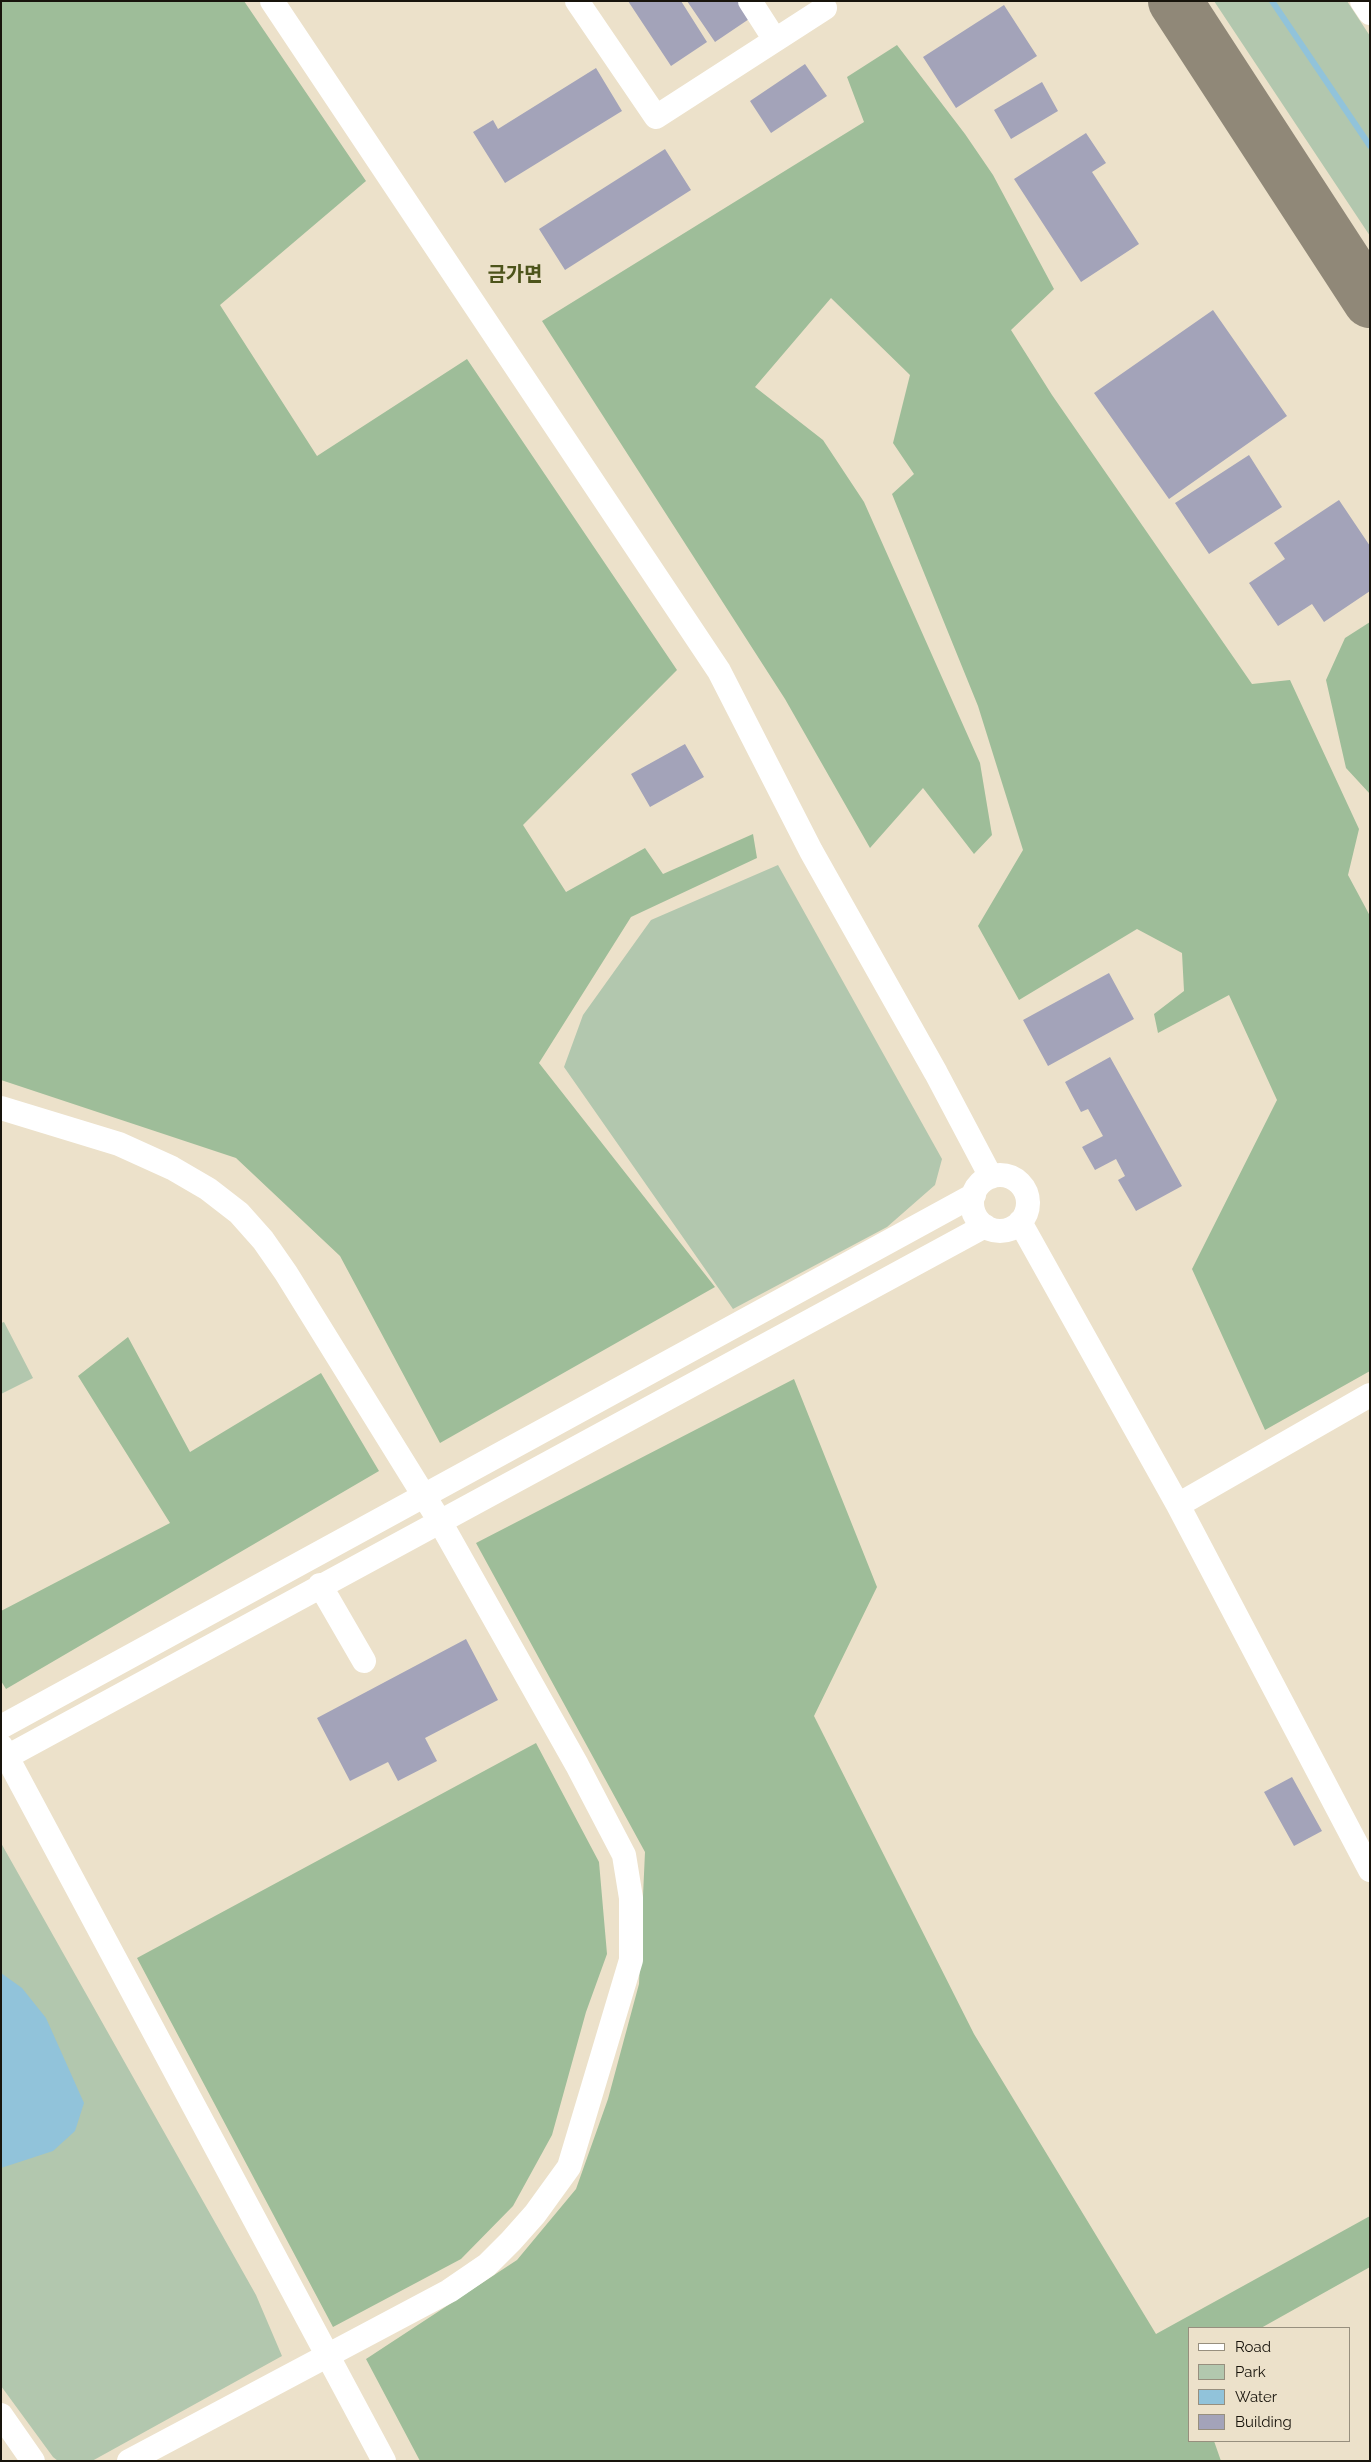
<!DOCTYPE html>
<html>
<head>
<meta charset="utf-8">
<style>
  body { margin:0 }
  #map { position:relative; width:1371px; height:2462px; overflow:hidden; background:#ece1ca; font-family:Raleway,sans-serif }
  canvas { display:block }
  .frame { position:absolute; inset:0; border:2px solid #18140c; pointer-events:none }
  .legend { position:absolute; left:1188px; top:2327px; width:162px; height:115px; box-sizing:border-box; background:#ece1ca; border:1px solid #978f7e; margin:0; padding:6px 9px; list-style:none; font-size:15px; color:#18140c }
  .legend li { display:flex; align-items:center; gap:10px; height:25px }
  .legend b { width:25px; border:1px solid #978f7e }
</style>
</head>
<body>
<div id="map">
<canvas width="1371" height="2462"></canvas>
<div class="frame"></div>
<ul class="legend">
<li><b style="height:6px;background:#fff"></b>Road</li>
<li><b style="height:14px;background:#b2c7ae"></b>Park</li>
<li><b style="height:14px;background:#91c3da"></b>Water</li>
<li><b style="height:14px;background:#a3a3b9"></b>Building</li>
</ul>
</div>
<script>
const c = document.querySelector('canvas').getContext('2d');
c.lineJoin = 'round';
function paint(path, color) {
  c.fillStyle = color;
  c.fill(path, 'evenodd');
}
function poly(rows) {
  const path = new Path2D();
  for (const r of rows) {
    if (r.length === 3) {
      path.moveTo(r[0] + r[2], r[1]);
      path.arc(r[0], r[1], r[2], 0, 2 * Math.PI);
      continue;
    }
    path.moveTo(r[0], r[1]);
    for (let i = 2; i < r.length; i += 2) path.lineTo(r[i], r[i + 1]);
  }
  return path;
}
function strokePath(path, color, width, dash) {
  c.strokeStyle = color;
  c.lineWidth = width;
  c.lineCap = dash ? 'butt' : 'round';
  c.setLineDash(dash || []);
  c.stroke(path);
}
function drawText(font, color, halo, rows, align = 'center') {
  c.font = font + ' Raleway,"Noto Sans KR",sans-serif';
  c.lineWidth = 4.5;
  c.setLineDash([]);
  c.textBaseline = 'middle';
  c.strokeStyle = halo;
  c.fillStyle = color;
  for (const [text, x, y, turn = 0] of rows) {
    c.save();
    c.translate(x, y);
    c.rotate((+turn || 0) * Math.PI / 180);
    c.textAlign = isNaN(turn) ? turn : align;
    if (halo) c.strokeText(text, 0, 0);
    c.fillText(text, 0, 0);
    c.restore();
  }
}
const green = poly([
  [1214,1,1347,1,1370,36,1370,236],
  [778,865,942,1159,935,1185,887,1227,733,1309,564,1067,583,1015,651,920],
  [4,1322,33,1378,1,1394,1,1323],
  [1,1843,256,2295,282,2356,92,2461,58,2461,53,2457,1,2386]
]);
const forest = poly([
  [1,1,244,1,366,181,220,305,317,456,467,359,677,670,523,825,566,892,645,848,663,874,753,834,757,858,631,917,539,1063,715,1287,440,1443,340,1256,236,1158,1,1080],
  [897,45,965,134,993,175,1054,289,1011,330,1052,395,1252,684,1290,680,1359,829,1348,875,1370,916,1370,1371,1265,1430,1192,1269,1277,1100,1229,995,1158,1033,1154,1014,1184,991,1182,953,1137,929,1019,1000,978,926,1023,850,978,706,892,494,914,474,893,443,910,375,831,298,755,387,823,440,864,502,980,763,992,835,974,854,923,788,870,848,785,699,542,321,864,122,847,77],
  [1370,622,1370,794,1346,768,1326,680,1345,638],
  [128,1337,190,1452,321,1373,379,1471,6,1689,1,1681,1,1611,170,1523,78,1376],
  [794,1379,877,1587,814,1716,974,2034,1156,2334,1370,2216,1370,2267,1261,2328,1190,2328,1190,2441,1214,2441,1221,2461,420,2461,366,2359,517,2260,576,2189,608,2099,639,1984,645,1852,476,1543],
  [536,1743,599,1862,607,1954,586,2012,552,2135,513,2206,461,2259,333,2327,137,1958]
]);
const water = poly([
  [1,1973,22,1988,46,2018,84,2103,75,2131,53,2151,1,2168]
]);
const stream = poly([
  [1272,1,1370,146]
]);
const taxiway = poly([
  [1175,1,1370,301]
]);
const building = poly([
  [628,1,681,1,707,42,671,66],
  [687,1,745,1,755,15,715,42],
  [1004,5,1037,56,956,108,923,57],
  [805,64,827,96,771,133,750,101],
  [596,68,622,111,505,183,473,132,493,120,498,129],
  [1042,82,1058,111,1011,139,994,110],
  [1086,133,1106,163,1092,172,1139,244,1081,282,1014,179],
  [665,149,691,190,565,270,539,229],
  [1213,310,1287,416,1169,499,1094,393],
  [1249,455,1282,507,1209,554,1175,503],
  [1339,500,1370,546,1370,591,1324,622,1312,604,1278,626,1249,583,1285,559,1274,543],
  [685,744,704,777,650,807,631,774],
  [1109,973,1134,1019,1048,1066,1023,1020],
  [1110,1057,1182,1186,1136,1211,1118,1180,1125,1176,1116,1159,1095,1170,1082,1147,1103,1136,1088,1109,1081,1112,1065,1082],
  [466,1639,498,1700,425,1738,437,1761,398,1781,388,1762,350,1781,317,1718],
  [1292,1777,1322,1831,1294,1846,1264,1792]
]);
const minor = poly([
  [272,1,719,671,811,851,936,1073,991,1177],
  [577,1,656,117,825,8],
  [750,1,775,40],
  [1362,1,1370,13],
  [1,1108,119,1144,172,1168,208,1189,239,1213,263,1240,286,1273,439,1520,577,1765,624,1855,631,1898,631,1960,569,2167,535,2214,511,2241,487,2265,449,2291,129,2461],
  [1000,1203,28],
  [1020,1222,1178,1505,1370,1870],
  [1178,1505,1370,1395],
  [320,1585,364,1661],
  [1,1727,974,1195],
  [1,1746,384,2461],
  [1,1760,985,1226],
  [1,2415,33,2461]
]);
const districtNames = [
  ["금가면",515,275]
];
paint(green, '#b2c7ae');
paint(forest, '#9ebd99');
paint(water, '#91c3da');
strokePath(stream, '#91c3da', 6);
strokePath(taxiway, '#908878', 54);
paint(building, '#a3a3b9');
strokePath(minor, '#fff', 24);
drawText('bold 20px', '#4d541b', '#ece1ca', districtNames);
</script>
</body>
</html>
